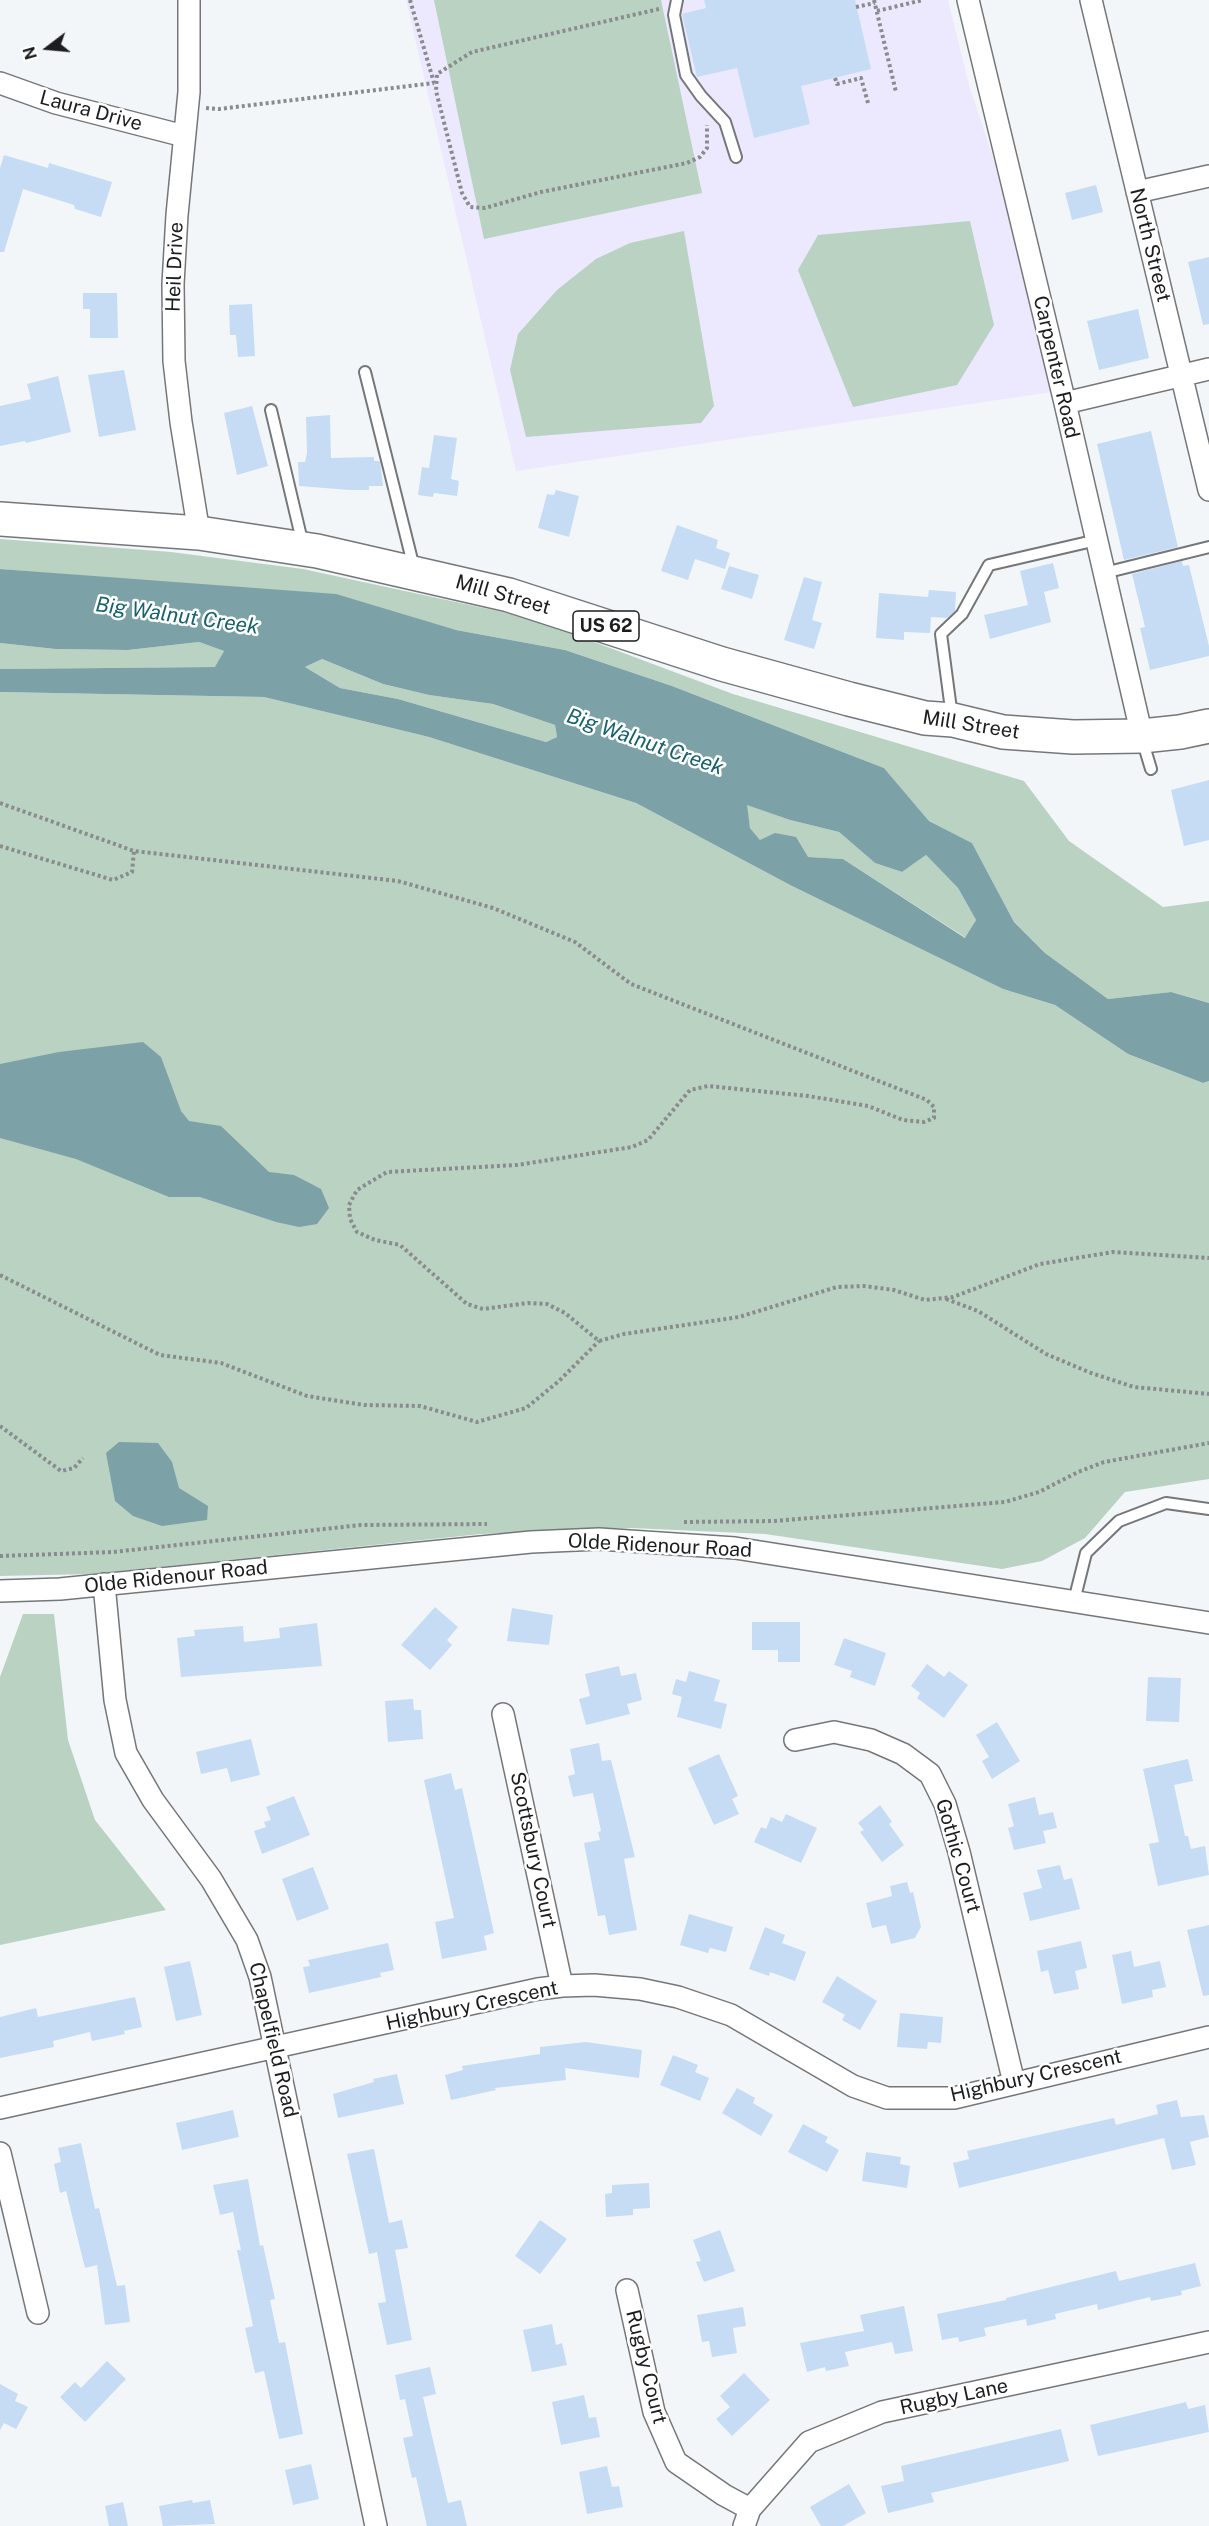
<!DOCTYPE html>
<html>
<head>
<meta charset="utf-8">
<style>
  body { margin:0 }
  #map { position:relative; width:1209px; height:2526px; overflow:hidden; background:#f2f6f9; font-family:"Public Sans",sans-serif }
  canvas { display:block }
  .north { position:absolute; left:18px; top:18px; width:60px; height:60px; -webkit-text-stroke:4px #fff; paint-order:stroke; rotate:254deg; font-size:16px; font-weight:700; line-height:24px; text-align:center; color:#1c1d1e }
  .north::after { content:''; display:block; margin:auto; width:21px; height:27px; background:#1c1d1e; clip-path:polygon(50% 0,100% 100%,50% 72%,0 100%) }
</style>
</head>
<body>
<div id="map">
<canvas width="1209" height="2526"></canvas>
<div class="north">N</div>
</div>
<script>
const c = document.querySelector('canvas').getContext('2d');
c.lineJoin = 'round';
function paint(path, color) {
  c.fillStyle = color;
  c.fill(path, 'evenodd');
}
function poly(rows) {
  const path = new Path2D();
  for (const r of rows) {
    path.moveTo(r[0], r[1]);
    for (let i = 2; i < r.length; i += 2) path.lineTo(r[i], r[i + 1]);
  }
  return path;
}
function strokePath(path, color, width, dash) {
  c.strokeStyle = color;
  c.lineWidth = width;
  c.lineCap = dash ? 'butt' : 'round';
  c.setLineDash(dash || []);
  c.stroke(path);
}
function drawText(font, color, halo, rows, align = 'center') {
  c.font = font + ' "Public Sans",sans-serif';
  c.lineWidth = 5;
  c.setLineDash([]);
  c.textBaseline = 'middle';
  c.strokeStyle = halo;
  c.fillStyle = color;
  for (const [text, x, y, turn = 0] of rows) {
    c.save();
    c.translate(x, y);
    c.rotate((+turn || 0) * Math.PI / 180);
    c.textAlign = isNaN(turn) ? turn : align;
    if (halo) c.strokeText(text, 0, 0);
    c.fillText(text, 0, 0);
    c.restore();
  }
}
const education = poly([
  [406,0,948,0,969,85,996,167,1052,392,516,471]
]);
const green = poly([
  [434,0,661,0,702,193,484,239],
  [970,221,994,325,957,385,853,407,798,270,818,235],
  [684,231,714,406,701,423,526,437,510,370,518,334,557,290,596,259,630,243],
  [0,539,171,552,303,569,530,618,733,694,1024,781,1069,841,1163,907,1209,901,1209,1003,1171,992,1108,999,1045,953,1014,922,972,843,929,821,884,768,672,686,565,650,456,630,184,584,0,569],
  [199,642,224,651,216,667,0,669,0,643,55,649,128,650],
  [322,659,383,684,429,695,493,704,555,725,557,737,546,742,398,699,340,688,305,667],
  [0,692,264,697,429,737,636,803,792,886,1003,989,1055,1005,1128,1054,1203,1083,1209,1081,1209,1479,1125,1492,1085,1538,1042,1561,1002,1569,765,1534,632,1528,481,1534,92,1574,0,1576],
  [746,804,790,820,839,832,875,863,902,872,926,855,958,888,976,920,966,938,843,859,807,857,760,840,750,828],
  [23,1614,54,1614,68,1740,95,1820,166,1910,0,1945,0,1677]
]);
const water = poly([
  [0,569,336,594,456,630,565,650,672,686,884,768,929,821,972,843,1014,922,1045,953,1108,999,1171,992,1209,1003,1209,1081,1203,1083,1128,1054,1055,1005,1003,989,792,886,636,803,429,737,264,697,0,692,0,669,215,667,224,651,199,642,128,650,55,649,0,643],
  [322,659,383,684,429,695,493,704,555,725,557,737,546,742,398,699,340,688,305,667],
  [747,805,790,820,839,832,875,863,902,872,926,855,958,888,976,920,965,938,843,859,808,857,796,837,775,833,760,840,750,828],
  [143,1042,161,1057,181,1111,189,1121,221,1126,269,1172,294,1175,321,1189,329,1208,317,1224,299,1227,276,1222,200,1197,169,1197,76,1159,0,1138,0,1064,59,1052],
  [119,1442,158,1443,172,1462,179,1488,208,1506,207,1520,162,1526,133,1516,115,1501,106,1453]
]);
const building = poly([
  [704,0,855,0,871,69,801,86,810,124,754,138,737,68,697,77,682,14,706,8],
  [4,155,48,168,49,163,112,182,101,217,75,209,74,205,23,189,4,252,0,252,0,168],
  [1096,185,1103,212,1072,220,1065,193],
  [1209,257,1209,324,1203,325,1188,262],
  [83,293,117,293,118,338,90,338,90,309,83,309],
  [252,304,255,356,238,357,236,335,230,335,229,305],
  [1138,309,1149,358,1099,370,1087,321],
  [124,370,136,430,99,437,88,375],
  [58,376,71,432,26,443,25,441,0,446,0,406,31,399,27,384],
  [252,406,268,466,237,475,224,413],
  [330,415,331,458,374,457,374,461,380,461,383,486,369,486,369,490,350,490,299,486,298,462,305,462,307,453,306,417],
  [1151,431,1178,547,1124,560,1097,444],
  [434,435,457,438,451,479,459,481,457,496,434,493,433,497,418,495,422,467,429,468],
  [556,490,579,496,569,537,538,528,547,494,554,495],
  [677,525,718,540,716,548,730,553,725,569,695,559,688,580,661,571],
  [1182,561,1183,566,1189,565,1209,646,1209,656,1150,670,1140,628,1145,627,1132,574],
  [1053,563,1059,588,1044,592,1051,622,990,639,984,615,1028,605,1020,571],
  [729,566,759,575,752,599,721,589],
  [804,577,822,582,812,620,822,623,814,649,784,640],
  [929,590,956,592,955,611,947,618,931,617,930,633,904,632,904,640,876,638,879,593,928,597],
  [1209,780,1209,840,1184,846,1171,790],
  [435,1607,458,1627,447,1640,452,1645,430,1670,401,1645],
  [512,1608,553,1615,549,1645,507,1641],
  [752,1622,800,1622,800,1662,778,1662,778,1650,752,1650],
  [317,1623,322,1666,181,1677,177,1638,195,1636,194,1630,243,1626,244,1642,280,1638,279,1628],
  [844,1638,886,1653,875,1686,850,1677,852,1671,834,1665],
  [927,1664,944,1677,949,1671,968,1685,944,1718,917,1698,920,1693,911,1686],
  [619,1666,621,1676,636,1673,642,1700,627,1704,630,1714,586,1725,579,1699,590,1696,585,1674],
  [689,1671,720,1680,714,1701,727,1704,721,1729,677,1717,682,1697,672,1694,676,1679,686,1682],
  [1148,1677,1181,1678,1179,1722,1146,1721],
  [413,1699,414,1710,421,1710,423,1739,388,1742,385,1701],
  [997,1722,1020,1761,992,1779,982,1761,989,1757,976,1735],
  [251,1739,260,1775,231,1782,227,1768,201,1774,196,1752],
  [599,1743,602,1761,611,1760,635,1857,624,1859,637,1930,609,1935,605,1915,598,1916,584,1843,600,1840,598,1832,601,1831,593,1793,573,1797,568,1776,575,1774,570,1749],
  [719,1754,738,1796,732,1799,739,1814,714,1825,688,1768],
  [1188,1759,1193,1781,1174,1785,1185,1836,1188,1836,1191,1849,1205,1846,1209,1875,1158,1886,1149,1844,1159,1842,1143,1769],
  [451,1773,455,1790,462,1788,494,1933,484,1936,487,1950,442,1959,435,1922,454,1918,424,1780],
  [294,1796,310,1835,262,1854,254,1831,266,1827,264,1822,271,1820,266,1807],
  [1035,1797,1039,1815,1053,1812,1057,1828,1043,1831,1046,1843,1014,1850,1008,1828,1014,1826,1008,1804],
  [880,1805,892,1822,889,1824,904,1845,882,1862,860,1832,864,1830,858,1823],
  [786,1814,817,1828,801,1863,754,1842,761,1827,766,1829,771,1817,782,1822],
  [1060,1865,1064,1880,1072,1878,1080,1909,1030,1921,1023,1893,1042,1888,1037,1870],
  [313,1867,329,1909,297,1921,282,1879],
  [907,1882,910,1893,913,1892,921,1927,915,1938,891,1944,886,1925,872,1928,866,1903,892,1896,890,1886],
  [689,1914,733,1927,726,1952,710,1948,708,1953,680,1945],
  [1209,1925,1209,1995,1203,1996,1187,1930],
  [765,1927,785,1935,782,1943,806,1952,795,1981,770,1972,769,1976,749,1969],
  [1081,1941,1087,1968,1075,1971,1079,1989,1054,1994,1048,1970,1041,1972,1037,1951],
  [388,1943,394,1970,380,1973,381,1977,309,1993,303,1967,310,1966,308,1960],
  [1131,1951,1134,1967,1160,1961,1166,1987,1152,1990,1153,1997,1122,2004,1112,1955],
  [190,1961,202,2015,176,2021,164,1967],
  [837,1976,877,2001,860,2030,842,2020,845,2015,822,2002],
  [135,1997,142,2027,124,2031,125,2034,92,2041,90,2032,53,2041,54,2047,0,2058,0,2017,36,2008,38,2017],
  [900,2013,943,2017,941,2043,928,2042,927,2049,897,2047],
  [586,2042,642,2050,639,2078,565,2068,566,2080,495,2088,496,2090,451,2100,445,2075,463,2070,462,2066,540,2054,540,2047],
  [673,2055,698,2065,695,2072,709,2078,700,2101,660,2085],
  [397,2074,404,2104,338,2118,333,2094,374,2082,373,2079],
  [737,2088,755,2098,753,2103,773,2115,761,2136,722,2113],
  [1177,2100,1181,2117,1204,2115,1209,2137,1190,2142,1196,2165,1172,2170,1164,2138,959,2188,953,2163,969,2159,967,2151,1114,2118,1116,2125,1158,2114,1156,2105],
  [233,2110,239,2137,182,2150,176,2123],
  [803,2124,828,2137,825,2142,839,2150,827,2172,788,2152],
  [81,2143,95,2209,99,2208,117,2286,125,2285,130,2322,105,2325,97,2265,85,2268,66,2191,60,2193,54,2164,61,2162,58,2148],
  [374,2149,389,2223,402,2220,408,2248,395,2250,412,2340,387,2345,378,2303,386,2302,377,2252,369,2254,347,2154],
  [866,2152,901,2157,900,2164,910,2166,907,2188,862,2181],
  [248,2179,260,2246,263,2245,275,2299,270,2300,279,2343,285,2342,303,2434,279,2439,264,2371,255,2373,245,2328,253,2326,237,2250,241,2250,233,2212,220,2215,213,2185],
  [649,2183,650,2208,633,2209,633,2215,606,2217,605,2194,612,2193,612,2185],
  [540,2220,567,2239,540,2274,515,2256],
  [720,2230,735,2271,704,2282,696,2262,701,2261,693,2240],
  [1195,2263,1201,2286,1181,2291,1182,2295,1151,2301,1150,2297,1098,2310,1097,2304,1055,2314,1056,2319,1027,2326,1026,2319,984,2328,986,2336,959,2342,958,2337,942,2340,937,2314,1006,2300,1006,2298,1116,2271,1119,2281],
  [904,2306,913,2351,895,2354,892,2342,845,2352,849,2366,826,2371,825,2367,807,2372,800,2343,864,2331,860,2315],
  [743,2307,746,2326,733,2328,737,2353,712,2357,709,2341,702,2342,697,2315],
  [552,2324,556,2345,562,2343,567,2365,532,2372,523,2330],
  [107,2361,126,2379,85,2422,60,2397,75,2382,81,2388],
  [430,2367,436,2394,423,2397,431,2432,448,2503,461,2500,467,2526,427,2526,416,2477,412,2478,403,2438,413,2436,405,2399,400,2400,395,2375],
  [744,2373,770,2400,732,2436,716,2419,730,2407,720,2396],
  [0,2384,18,2394,15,2401,28,2407,16,2429,4,2423,0,2430],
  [584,2395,589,2418,596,2417,600,2437,561,2445,552,2402],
  [1186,2402,1188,2409,1205,2405,1209,2432,1098,2456,1090,2425],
  [1061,2429,1069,2461,931,2493,934,2502,888,2513,881,2486,904,2481,901,2466],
  [311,2464,319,2499,293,2505,285,2470],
  [607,2466,612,2487,619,2486,623,2507,587,2514,579,2472],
  [849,2484,866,2513,843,2526,821,2526,810,2507],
  [192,2500,193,2503,210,2500,215,2524,163,2526,159,2506],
  [123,2502,128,2526,109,2526,105,2506]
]);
const path = poly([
  [410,0,434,83],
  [874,0,896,92],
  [856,7,875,3],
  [659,9,472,52,437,74,436,91,462,193,470,207,485,208,541,192,687,163,700,157,707,148,707,125],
  [877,11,923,0],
  [835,78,837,84,861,78,868,103],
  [206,108,219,109,434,83],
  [0,803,134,851,398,881,493,908,575,942,631,984,927,1100,934,1107,934,1118,924,1122,903,1120,868,1106,808,1096,708,1086,690,1090,648,1140,632,1147,517,1165,387,1172,357,1190,349,1205,350,1219,357,1232,375,1240,400,1245,467,1304,483,1309,528,1303,547,1304,565,1313,599,1341,624,1334,739,1317,837,1287,864,1286,894,1290,925,1300,953,1297,1040,1264,1113,1252,1209,1258],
  [0,846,113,880,132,872,134,851],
  [0,1275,160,1355,221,1363,307,1396,364,1405,420,1406,477,1422,526,1408,559,1381,599,1341],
  [946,1299,978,1311,1046,1354,1091,1373,1134,1387,1209,1394],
  [0,1426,61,1471,74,1468,83,1458],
  [684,1522,775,1521,1005,1502,1039,1492,1078,1472,1104,1462,1209,1443],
  [0,1556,113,1552,361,1525,487,1524]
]);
const lane = poly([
  [677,0,674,15,686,75,701,96,725,122,736,157],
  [365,372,414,568],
  [271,410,303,545],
  [1104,573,1209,547],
  [952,717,941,634,962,614,989,565,1097,540],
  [1142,739,1151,769],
  [1074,1601,1086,1553,1119,1521,1166,1503,1209,1509]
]);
const street = poly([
  [189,0,189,92,177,215,173,284,174,361,181,422,199,533],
  [968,0,1065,403,1142,736],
  [1091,0,1209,490],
  [0,83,56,103,184,136],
  [1137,192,1209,176],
  [1065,403,1209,369],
  [104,1584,115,1700,126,1753,153,1800,211,1879,247,1940,260,1977,376,2526],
  [0,1591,60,1589,531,1542,599,1539,735,1548,1209,1623],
  [503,1714,562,1986],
  [795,1740,834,1732,871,1740,903,1754,930,1774,945,1804,959,1852,1014,2083],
  [0,2108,538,1989,562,1986,594,1985,640,1989,678,1997,731,2015,853,2086,887,2098,954,2098,1209,2037],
  [0,2153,38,2313],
  [627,2290,654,2412,676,2462,724,2495,750,2509],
  [744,2526,750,2509,809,2442,882,2412,1209,2342]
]);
const highway = poly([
  [0,519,199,533,317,551,509,595,722,664,849,699,925,718,953,720,1003,732,1073,737,1142,736,1180,732,1209,726]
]);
const shields = [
  [606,626,66]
];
const shieldNames = [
  ["US 62",606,626]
];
const streetNames = [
  ["Laura Drive",91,111,15],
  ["North Street",1150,245,76],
  ["Heil Drive",175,267,-88],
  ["Carpenter Road",1056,367,77],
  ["Mill Street",503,595,16],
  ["Mill Street",971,725,9],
  ["Olde Ridenour Road",660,1546,3],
  ["Olde Ridenour Road",176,1577,-6],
  ["Scottsbury Court",533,1850,78],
  ["Gothic Court",958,1856,74],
  ["Highbury Crescent",472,2006,-12],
  ["Chapelfield Road",273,2040,77],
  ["Highbury Crescent",1036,2076,-13],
  ["Rugby Court",646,2367,76],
  ["Rugby Lane",954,2397,-12]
];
const waterNames = [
  ["Big Walnut Creek",177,616,8],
  ["Big Walnut Creek",645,742,19]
];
paint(education, '#ece8fe');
paint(green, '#b9d2c2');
paint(water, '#7ca1a7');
paint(building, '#c5dcf4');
strokePath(lane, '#74777a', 14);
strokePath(street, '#74777a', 24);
strokePath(highway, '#74777a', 36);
strokePath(path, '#898c8e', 4, [3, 3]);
strokePath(lane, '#fff', 10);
strokePath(street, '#fff', 21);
strokePath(highway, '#fff', 33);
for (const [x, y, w] of shields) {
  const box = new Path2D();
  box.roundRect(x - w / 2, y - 15, w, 30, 4.5);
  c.fillStyle = '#fff';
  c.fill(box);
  strokePath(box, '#1c1d1e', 1.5);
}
drawText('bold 18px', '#1c1d1e', null, shieldNames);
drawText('20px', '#1c1d1e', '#fff', streetNames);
drawText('italic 21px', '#16626d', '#fff', waterNames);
</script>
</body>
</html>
